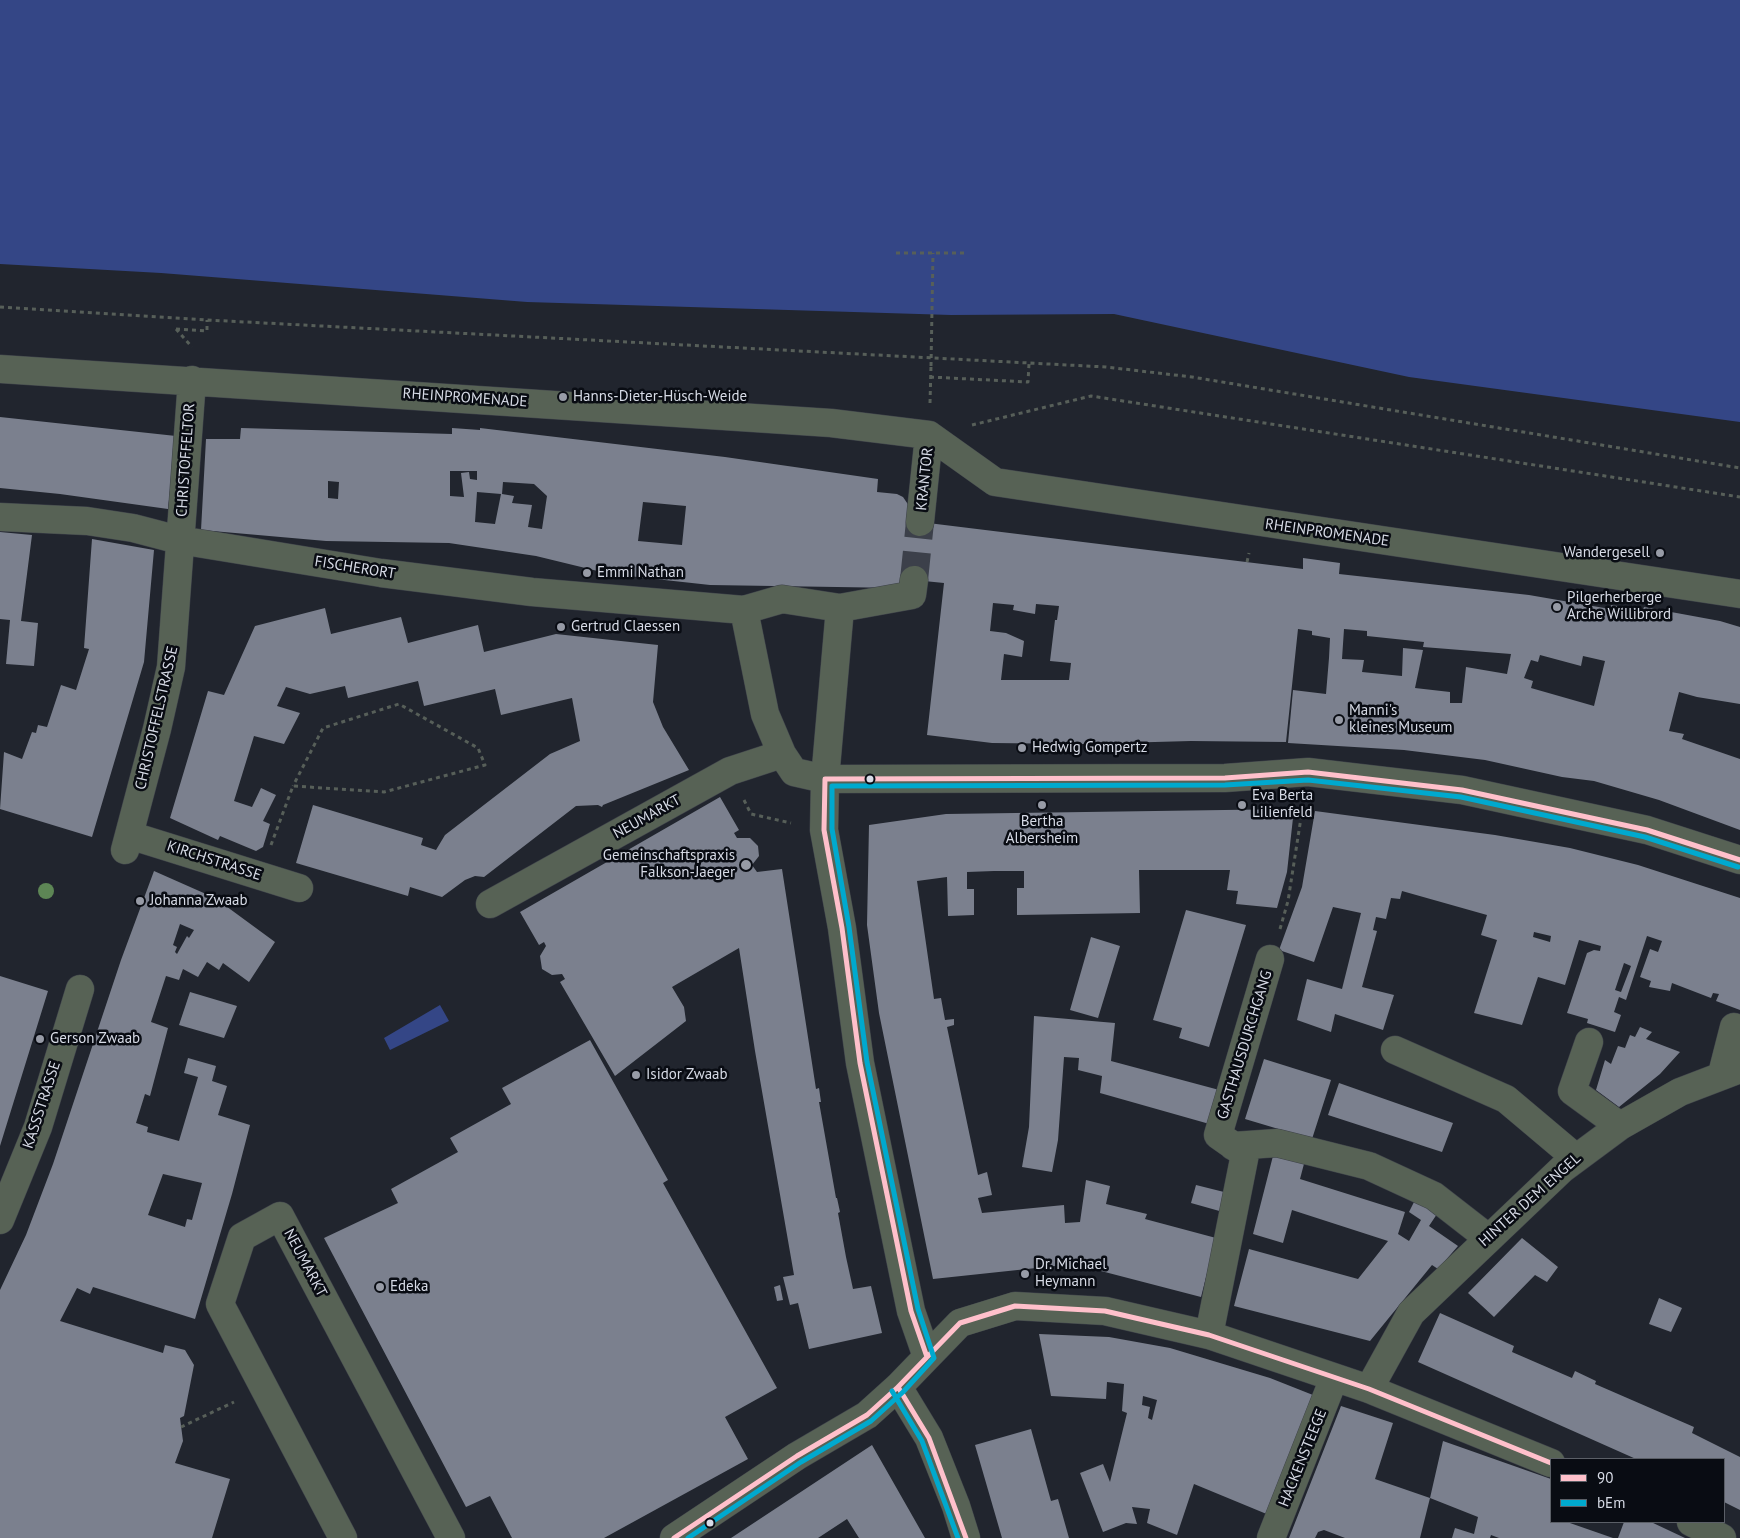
<!DOCTYPE html>
<html>
<head>
<meta charset="utf-8">
<style>
  body { margin:0 }
  #map { position:relative; width:1740px; height:1538px; overflow:hidden; background:#21252e; font-family:"PT Sans",sans-serif }
  canvas { display:block }
  .legend { position:absolute; left:1550px; top:1458px; width:175px; height:65px; box-sizing:border-box; background:#090c13; border:1px solid #5b5f67; margin:0; padding:6px 9px; list-style:none; font-size:15px; color:#d7dbe6 }
  .legend li { display:flex; align-items:center; gap:10px; height:25px }
  .legend b { width:25px; border:1px solid #5b5f67 }
</style>
</head>
<body>
<div id="map">
<canvas width="1740" height="1538"></canvas>
<ul class="legend">
<li><b style="height:6px;background:#ffc0cb"></b>90</li>
<li><b style="height:6px;background:#00a9ce"></b>bEm</li>
</ul>
</div>
<script>
const c = document.querySelector('canvas').getContext('2d');
c.lineJoin = 'round';
function paint(path, color) {
  c.fillStyle = color;
  c.fill(path, 'evenodd');
}
function poly(rows) {
  const path = new Path2D();
  for (const r of rows) {
    path.moveTo(r[0], r[1]);
    for (let i = 2; i < r.length; i += 2) path.lineTo(r[i], r[i + 1]);
  }
  return path;
}
function strokePath(path, color, width, dash) {
  c.strokeStyle = color;
  c.lineWidth = width;
  c.lineCap = dash ? 'butt' : 'round';
  c.setLineDash(dash || []);
  c.stroke(path);
}
function drawText(font, color, halo, rows, align = 'center') {
  c.font = font + ' "PT Sans",sans-serif';
  c.lineWidth = 5;
  c.setLineDash([]);
  c.textBaseline = 'middle';
  c.strokeStyle = halo;
  c.fillStyle = color;
  for (const [text, x, y, turn = 0] of rows) {
    c.save();
    c.translate(x, y);
    c.rotate((+turn || 0) * Math.PI / 180);
    c.textAlign = isNaN(turn) ? turn : align;
    if (halo) c.strokeText(text, 0, 0);
    c.fillText(text, 0, 0);
    c.restore();
  }
}
const water = poly([
  [0,0,1740,0,1740,422,1409,377,1114,314,951,315,527,302,161,273,0,264],
  [440,1005,449,1021,390,1050,384,1038]
]);
const building = poly([
  [0,417,176,436,168,509,60,494,0,488],
  [241,428,452,434,452,428,480,430,480,428,725,457,878,479,877,492,897,494,903,497,920,522,1303,569,1303,558,1340,563,1339,574,1529,595,1610,609,1611,605,1643,610,1644,607,1720,621,1740,627,1740,704,1697,697,1679,692,1669,731,1684,734,1682,739,1740,759,1740,830,1659,800,1594,781,1562,777,1485,760,1404,750,1288,743,1293,690,1326,694,1329,658,1330,638,1312,635,1312,631,1298,629,1286,742,1191,741,1082,744,992,743,927,735,944,583,914,580,900,588,710,585,610,574,536,556,449,543,326,541,201,530,206,439,240,439],
  [450,471,477,471,477,480,470,479,469,472,461,473,464,497,450,496],
  [328,481,339,482,338,499,328,498],
  [503,482,534,484,547,496,542,529,528,527,532,505,512,503,514,496,502,494],
  [477,492,501,494,495,524,475,522],
  [643,502,686,506,682,545,638,541],
  [993,603,1014,605,1013,610,1035,614,1036,604,1059,606,1057,620,1055,620,1050,661,1071,663,1069,680,1001,680,1004,654,1022,657,1024,641,1006,633,990,631],
  [1344,629,1367,631,1367,636,1424,642,1423,647,1511,654,1507,674,1466,667,1462,703,1450,703,1450,692,1415,688,1423,650,1403,648,1402,676,1362,672,1364,660,1342,659],
  [1540,655,1581,666,1583,656,1605,661,1594,706,1531,688,1533,681,1524,678,1531,660,1538,662],
  [0,532,32,535,21,621,38,623,34,666,6,664,10,620,0,619],
  [92,539,154,550,144,662,92,837,0,809,4,752,22,759,32,732,36,733,38,725,47,727,61,685,76,690,89,649,84,648],
  [325,608,331,634,401,617,408,643,478,625,484,652,556,634,658,645,653,702,663,727,689,770,603,805,602,807,598,805,576,806,484,877,475,876,465,880,442,897,410,887,408,896,296,863,313,805,423,838,421,845,436,850,445,835,550,754,580,741,572,698,501,715,495,689,424,706,418,681,348,698,345,686,310,694,286,687,277,706,300,713,284,744,254,736,234,801,252,807,261,788,276,795,263,821,270,824,263,847,256,851,220,836,218,840,170,818,208,691,224,695,255,626],
  [720,797,739,830,734,833,737,838,750,838,758,846,759,856,752,865,757,872,782,869,816,1089,819,1088,821,1102,819,1102,836,1198,837,1198,840,1212,838,1213,846,1257,853,1289,871,1286,882,1333,809,1349,798,1303,790,1305,783,1277,794,1275,755,1051,739,948,672,987,684,1007,686,1021,615,1076,560,982,565,979,562,974,552,975,542,969,540,956,546,946,544,942,539,945,520,912],
  [1294,809,1287,872,1277,908,1236,904,1238,891,1227,890,1230,870,1139,870,1140,913,1017,915,1017,888,1024,888,1024,871,994,871,967,872,967,889,974,889,974,915,948,916,947,877,917,881,934,999,941,998,945,1020,954,1019,954,1025,947,1027,978,1175,987,1172,992,1195,978,1198,982,1213,1064,1205,1065,1223,1080,1222,1086,1180,1110,1186,1106,1204,1147,1214,1145,1219,1216,1238,1201,1297,1074,1264,933,1279,879,1013,867,925,869,825,946,814],
  [1315,811,1495,835,1570,848,1638,865,1740,898,1740,1010,1716,1001,1719,994,1713,993,1711,998,1672,983,1670,991,1649,987,1651,981,1640,977,1650,949,1658,952,1662,941,1647,936,1626,1000,1619,997,1614,1012,1621,1015,1615,1032,1587,1023,1588,1019,1567,1013,1587,953,1594,950,1600,951,1601,946,1579,940,1565,985,1538,977,1522,1025,1474,1013,1497,940,1481,935,1487,915,1402,891,1400,899,1391,898,1386,919,1376,917,1373,930,1377,931,1362,987,1394,995,1383,1030,1335,1014,1331,1032,1297,1020,1307,979,1342,989,1361,913,1333,907,1314,962,1279,950,1302,887],
  [1534,932,1551,936,1550,942,1533,937],
  [1624,963,1631,966,1621,992,1615,990],
  [154,871,215,898,275,942,249,982,223,963,219,970,207,962,198,977,183,969,179,980,166,976,151,1022,168,1028,150,1096,145,1094,136,1123,148,1127,147,1132,179,1141,198,1077,184,1073,188,1058,216,1066,212,1081,227,1086,218,1115,250,1125,232,1194,195,1319,93,1287,90,1294,77,1288,60,1321,163,1353,165,1345,185,1350,194,1365,184,1416,180,1418,183,1441,175,1463,230,1479,212,1538,0,1538,0,1290,26,1235,53,1164,121,960],
  [180,924,194,930,189,938,187,936,177,954,175,952,177,947,173,945],
  [163,1174,202,1183,192,1220,187,1219,185,1227,148,1215],
  [1186,910,1246,925,1209,1047,1179,1038,1182,1028,1153,1020],
  [1091,937,1120,946,1098,1018,1070,1010],
  [0,976,48,991,0,1146],
  [190,992,237,1006,224,1038,179,1025],
  [1034,1016,1115,1023,1111,1061,1223,1091,1213,1125,1100,1093,1102,1076,1078,1070,1079,1058,1064,1057,1058,1140,1052,1172,1022,1167,1029,1127],
  [1640,1027,1652,1032,1646,1039,1680,1052,1660,1074,1619,1107,1596,1090,1605,1060,1611,1064,1618,1046,1625,1048,1630,1035,1635,1037],
  [590,1040,668,1180,663,1183,777,1388,725,1417,748,1459,604,1538,512,1538,490,1496,466,1507,324,1238,398,1203,391,1189,458,1152,450,1138,511,1104,502,1088],
  [1264,1059,1331,1080,1312,1139,1245,1119],
  [1339,1083,1453,1123,1442,1152,1328,1115],
  [1274,1152,1305,1160,1300,1179,1405,1212,1398,1234,1409,1241,1421,1220,1409,1212,1417,1196,1439,1211,1429,1226,1458,1246,1438,1269,1432,1265,1370,1341,1234,1306,1249,1249,1358,1279,1388,1241,1292,1210,1283,1243,1253,1234],
  [1196,1185,1228,1193,1223,1212,1191,1203],
  [1522,1238,1558,1267,1547,1282,1535,1275,1494,1317,1468,1293],
  [780,1285,783,1300,777,1301,774,1287],
  [1659,1298,1682,1308,1671,1332,1649,1324],
  [1440,1313,1514,1346,1512,1352,1572,1378,1575,1371,1596,1381,1595,1384,1694,1427,1692,1433,1740,1457,1740,1510,1724,1502,1724,1459,1636,1459,1418,1362],
  [1039,1334,1109,1337,1170,1348,1270,1378,1318,1397,1269,1515,1194,1484,1177,1535,1147,1523,1150,1509,1132,1507,1137,1524,1126,1523,1103,1532,1080,1473,1103,1464,1110,1482,1127,1413,1122,1411,1124,1384,1107,1382,1106,1399,1051,1396],
  [1143,1396,1157,1400,1152,1420,1148,1418,1150,1407,1142,1405],
  [1341,1406,1393,1423,1375,1479,1430,1498,1420,1538,1345,1538,1324,1530,1318,1532,1315,1538,1289,1538],
  [1031,1429,1051,1501,1058,1499,1069,1538,1002,1538,975,1445],
  [1443,1441,1551,1479,1551,1522,1567,1522,1613,1538,1499,1538,1491,1535,1490,1538,1452,1538,1455,1528,1474,1534,1478,1517,1430,1498],
  [872,1445,925,1538,859,1538,847,1519,818,1538,731,1538],
  [1624,1522,1651,1522,1685,1538,1618,1538]
]);
const minorTunnel = poly([
  [914,580,920,522]
]);
const path = poly([
  [896,253,964,253],
  [0,307,207,320,1106,367,1192,377,1740,468],
  [176,329,192,347],
  [176,329,207,331,207,320],
  [930,377,1028,382,1029,364],
  [930,403,931,366],
  [972,425,1091,396,1740,497],
  [1247,562,1249,553],
  [744,800,751,814,791,823],
  [271,845,293,786,384,792,485,765,478,748,399,704,323,728,293,786],
  [1280,929,1288,901,1303,805],
  [181,1427,234,1402]
]);
const minor = poly([
  [0,369,831,423,929,435,995,482,1740,594],
  [0,517,87,521,133,528,179,540,381,573,532,592,744,610,782,599,840,608,912,595,914,580],
  [920,522,929,435],
  [840,608,825,779,824,830,842,928,860,1063,911,1311,927,1357],
  [744,610,765,714,782,754,794,772,825,779,1225,778,1308,772,1462,790,1647,830,1740,860],
  [129,835,299,888],
  [125,850,157,729,171,667,192,380],
  [490,904,730,771,782,754],
  [1589,1042,1572,1091,1620,1126],
  [1395,1050,1506,1099,1576,1158],
  [1722,1074,1734,1027],
  [1233,1146,1277,1143,1369,1166,1434,1196,1488,1238],
  [0,1220,38,1127,80,989],
  [1209,1335,1245,1154,1218,1135,1270,959],
  [898,1387,929,1438,956,1506,966,1538],
  [1369,1389,1411,1313,1562,1169,1620,1126,1680,1092,1740,1069],
  [1691,1522,1722,1538],
  [343,1538,220,1304,242,1237,280,1216,451,1538],
  [674,1538,797,1456,867,1415,898,1387,960,1323,1015,1306,1105,1311,1209,1335,1369,1389,1551,1463],
  [1271,1538,1334,1378]
]);
const pathBridge = poly([
  [931,366,933,253]
]);
const bus1 = poly([
  [927,1357,911,1311,860,1063,842,928,824,830,825,779,1225,778,1308,772,1462,790,1647,830,1740,860],
  [898,1387,929,1438,966,1538],
  [674,1538,797,1456,867,1415,898,1387,960,1323,1015,1306,1105,1311,1209,1335,1369,1389,1551,1463]
]);
const bus2 = poly([
  [892,1391,922,1441,958,1538],
  [688,1538,801,1462,871,1421,903,1392,934,1358,918,1309,867,1062,849,927,832,829,832,786,1225,785,1308,780,1461,797,1645,837,1738,867]
]);
const trees = [
  [46,891]
];
const markers = [
  [563,397,5,"#979ba6"],
  [1660,553,5,"#979ba6"],
  [587,573,5,"#979ba6"],
  [1557,607,5,"#979ba6"],
  [561,627,5,"#979ba6"],
  [1339,720,5,"#979ba6"],
  [1022,748,5,"#979ba6"],
  [870,779,4.5,"#d7dbe6"],
  [1042,805,5,"#979ba6"],
  [1242,805,5,"#979ba6"],
  [746,865,6,"#979ba6"],
  [140,901,5,"#979ba6"],
  [40,1039,5,"#979ba6"],
  [636,1075,5,"#979ba6"],
  [1025,1274,5,"#979ba6"],
  [380,1287,5,"#979ba6"],
  [710,1523,4.5,"#d7dbe6"]
];
const poiNames = [
  ["Hanns-Dieter-Hüsch-Weide",573,397],
  ["Wandergesell",1650,553,"right"],
  ["Emmi Nathan",597,573],
  ["Pilgerherberge",1567,598],
  ["Arche Willibrord",1567,615],
  ["Gertrud Claessen",571,627],
  ["Manni's",1349,711],
  ["kleines Museum",1349,728],
  ["Hedwig Gompertz",1032,748],
  ["Eva Berta",1252,796],
  ["Lilienfeld",1252,813],
  ["Bertha",1042,822,"center"],
  ["Albersheim",1042,839,"center"],
  ["Gemeinschaftspraxis",735,856,"right"],
  ["Falkson-Jaeger",735,873,"right"],
  ["Johanna Zwaab",150,901],
  ["Gerson Zwaab",50,1039],
  ["Isidor Zwaab",646,1075],
  ["Dr. Michael",1035,1265],
  ["Heymann",1035,1282],
  ["Edeka",390,1287]
];
const streetNames = [
  ["RHEINPROMENADE",465,398,4],
  ["CHRISTOFFELTOR",186,460,-86],
  ["KRANTOR",925,479,-84],
  ["RHEINPROMENADE",1327,533,8],
  ["FISCHERORT",355,568,9],
  ["CHRISTOFFELSTRASSE",157,718,-77],
  ["NEUMARKT",647,817,-29],
  ["KIRCHSTRASSE",214,861,18],
  ["GASTHAUSDURCHGANG",1245,1045,-73],
  ["KASSSTRASSE",42,1105,-72],
  ["HINTER DEM ENGEL",1530,1200,-42],
  ["NEUMARKT",305,1263,62],
  ["HACKENSTEEGE",1303,1458,-68]
];
paint(water, '#344686');
paint(building, '#7b808e');
strokePath(minorTunnel, '#3c404a', 28, [28, 14]);
strokePath(minor, '#3f434b', 29);
strokePath(path, '#575f59', 3, [4, 4]);
strokePath(minor, '#576255', 28);
strokePath(pathBridge, '#575f59', 3, [4, 4]);
strokePath(bus1, '#ffc0cb', 5);
strokePath(bus2, '#00a9ce', 5);
c.fillStyle = '#5d8655';
for (const [x, y] of trees) {
  c.beginPath();
  c.arc(x, y, 8, 0, 2 * Math.PI);
  c.fill();
}
for (const [x, y, r, color] of markers) {
  const dot = new Path2D();
  dot.arc(x, y, r, 0, 2 * Math.PI);
  c.fillStyle = color;
  c.fill(dot);
  strokePath(dot, '#090c13', 2);
}
drawText('15px', '#d7dbe6', '#090c13', poiNames, 'left');
drawText('15px', '#d7dbe6', '#090c13', streetNames);
</script>
</body>
</html>
